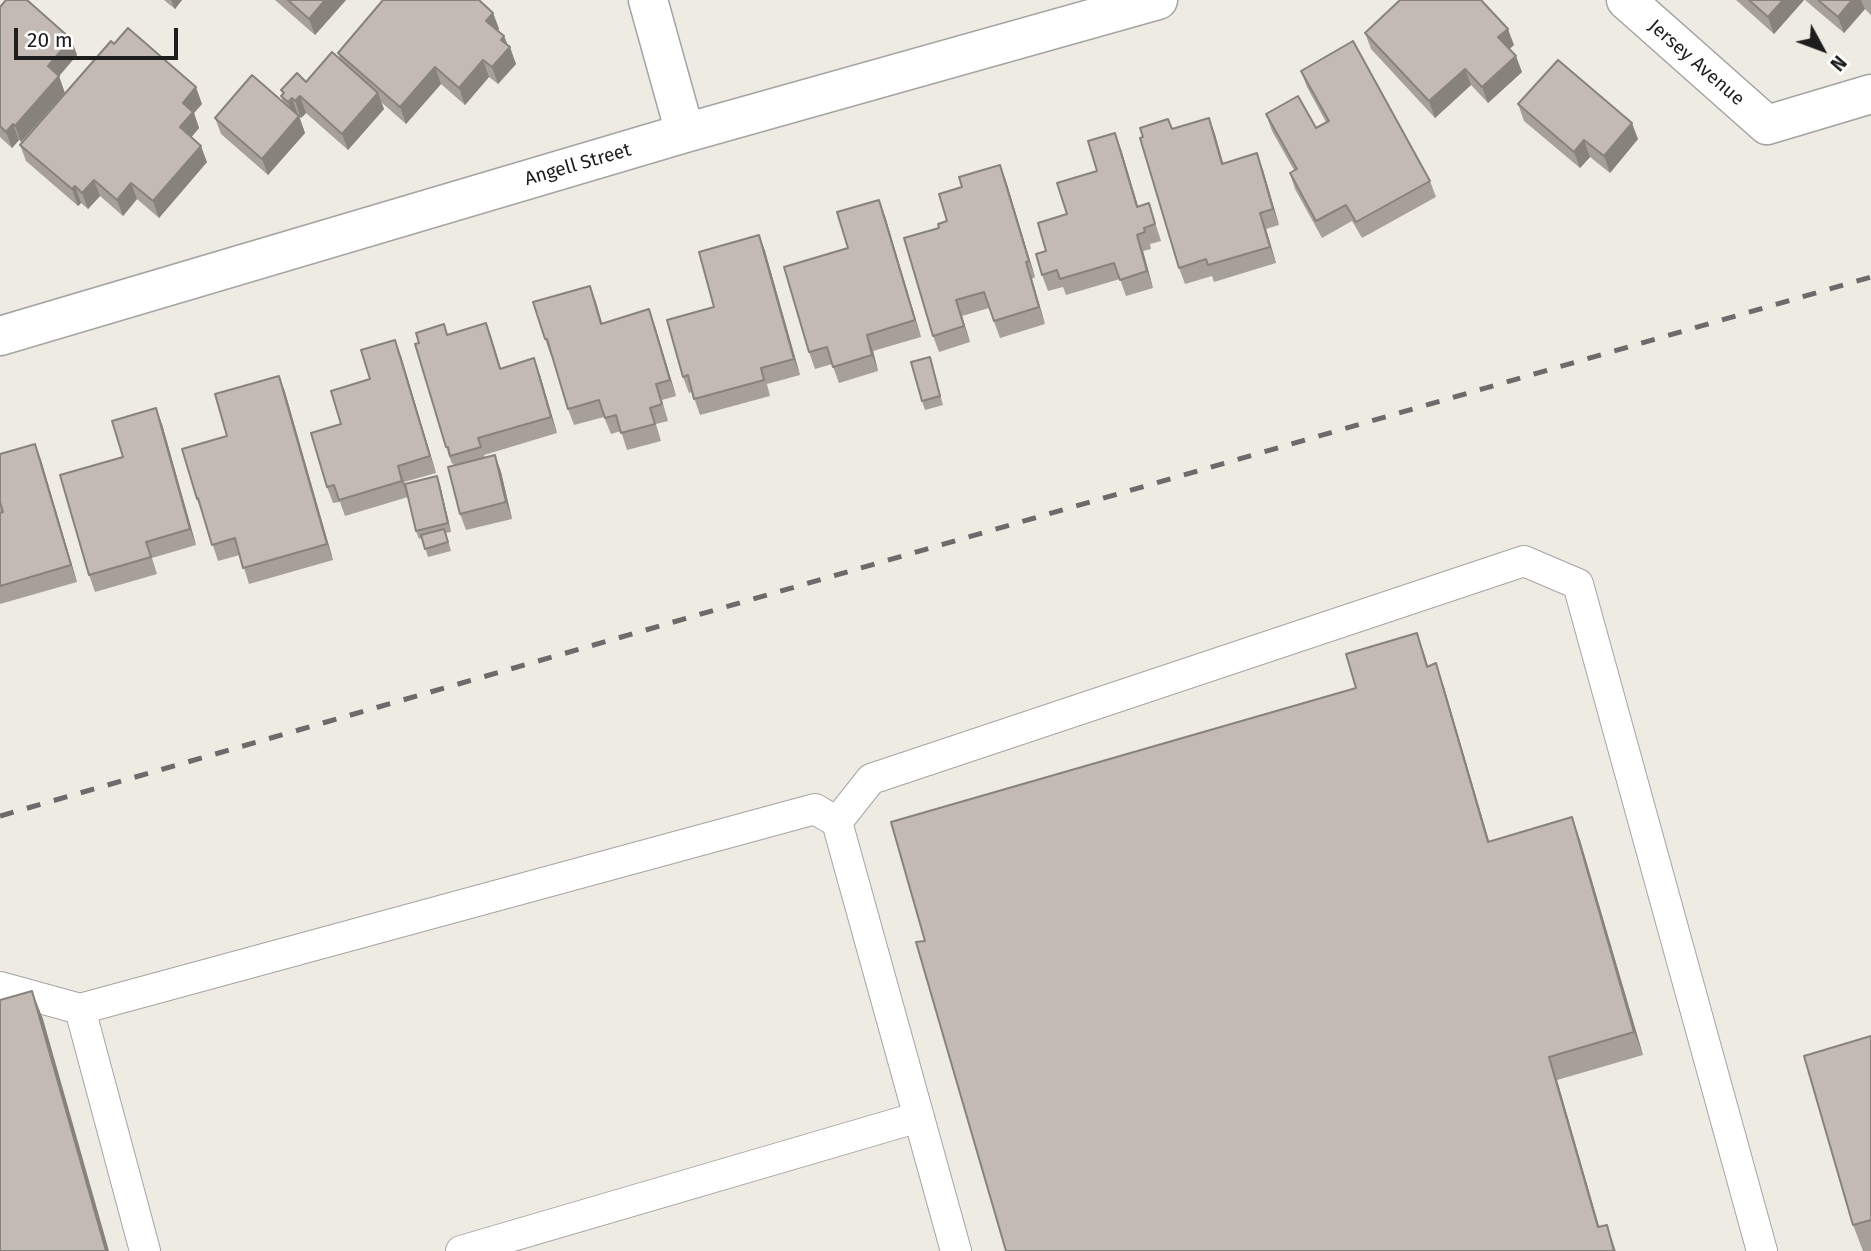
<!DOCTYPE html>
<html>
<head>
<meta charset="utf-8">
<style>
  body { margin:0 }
  #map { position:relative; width:1871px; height:1251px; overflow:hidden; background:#eeebe3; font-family:"Fira Sans",sans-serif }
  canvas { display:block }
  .north { position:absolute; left:1787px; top:14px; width:70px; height:70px; -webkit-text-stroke:5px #fff; paint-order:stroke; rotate:131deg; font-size:19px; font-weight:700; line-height:28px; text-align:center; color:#1d1d1d }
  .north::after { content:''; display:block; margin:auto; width:24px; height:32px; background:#1d1d1d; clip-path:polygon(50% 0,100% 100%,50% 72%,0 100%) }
  .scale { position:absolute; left:14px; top:28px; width:164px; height:32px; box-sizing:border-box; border:4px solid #1d1d1d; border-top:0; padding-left:9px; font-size:21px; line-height:24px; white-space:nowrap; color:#1d1d1d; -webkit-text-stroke:5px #fff; paint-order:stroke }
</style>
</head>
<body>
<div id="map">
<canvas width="1871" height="1251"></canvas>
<div class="north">N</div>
<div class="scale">20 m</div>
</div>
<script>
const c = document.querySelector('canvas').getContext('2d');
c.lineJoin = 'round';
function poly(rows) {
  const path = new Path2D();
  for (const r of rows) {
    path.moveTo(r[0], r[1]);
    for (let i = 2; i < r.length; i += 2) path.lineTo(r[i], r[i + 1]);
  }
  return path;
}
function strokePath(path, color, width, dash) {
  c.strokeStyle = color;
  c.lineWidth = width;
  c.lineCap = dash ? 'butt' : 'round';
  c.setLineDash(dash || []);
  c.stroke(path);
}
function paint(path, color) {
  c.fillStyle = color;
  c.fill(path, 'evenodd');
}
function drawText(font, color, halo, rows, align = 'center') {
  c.font = font + ' "Fira Sans",sans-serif';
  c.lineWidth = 5;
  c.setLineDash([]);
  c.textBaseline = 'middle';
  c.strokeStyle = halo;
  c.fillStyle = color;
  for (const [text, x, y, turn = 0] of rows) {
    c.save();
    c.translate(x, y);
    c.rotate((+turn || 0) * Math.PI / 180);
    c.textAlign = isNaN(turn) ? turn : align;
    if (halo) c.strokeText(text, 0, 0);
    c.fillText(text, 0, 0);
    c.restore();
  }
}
const lane = poly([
  [837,822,871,779,1524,561,1578,584,1762,1251],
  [0,987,80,1009,815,809,837,822,956,1251],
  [80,1009,145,1251],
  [461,1251,919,1117]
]);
const street = poly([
  [648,0,685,133],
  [1626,0,1767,125,1871,94],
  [0,336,685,133,1158,0]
]);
const rail = poly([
  [0,816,1871,277]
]);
const wall = poly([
  [164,0,182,0,175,9],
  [275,0,346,0,315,35],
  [1736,0,1804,0,1774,34],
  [1805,0,1871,0,1871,15,1865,9,1844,33],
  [0,7,71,39,77,55,59,76,21,142,19,140,12,148,0,137],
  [493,13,499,29,498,31,504,36,516,64,498,84,489,77,465,105,441,84,406,124,381,102,384,109,348,150,306,113,301,118,299,116,305,133,268,175,221,134,215,118,283,102,281,96,283,95,281,90,306,82,340,59,338,53],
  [1365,33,1514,45,1509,49,1522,72,1488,103,1471,85,1435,118,1371,49],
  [1301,71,1430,181,1436,197,1362,238,1352,221,1322,238,1295,189,1290,173,1294,170,1272,131,1266,114,1316,128,1326,122,1307,87],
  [202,104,194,113,199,128,191,137,207,162,159,218,137,199,123,216,100,196,88,209,81,203,78,206,26,161,20,145],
  [1518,104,1638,139,1610,173,1590,157,1580,168,1524,121],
  [1209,118,1223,164,1263,170,1279,225,1266,229,1276,263,1214,282,1212,276,1185,284,1179,268,1172,129],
  [1121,149,1138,206,1149,203,1161,241,1150,244,1151,249,1143,251,1153,288,1126,296,1120,279,1066,295,1063,287,1048,291,1042,275,1046,251,1067,214,1097,171],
  [1000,165,1006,181,1035,277,1032,279,1045,324,1000,338,989,308,962,316,970,342,939,352,933,336,939,228,947,221,962,187],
  [885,216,921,337,873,351,878,371,839,383,832,364,815,369,809,352,848,248],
  [759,235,765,251,800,375,767,384,770,396,700,415,692,392,689,393,683,377,714,307],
  [590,286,602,323,655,326,676,396,662,400,668,421,656,424,661,441,627,450,621,431,611,434,604,417,574,425,568,409,552,356,551,356,545,339],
  [486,323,501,369,540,375,557,433,484,455,485,458,495,455,501,472,512,519,466,530,460,514,454,465,453,463,452,464,446,447,419,343,444,324,448,335],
  [401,356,436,473,404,482,408,497,345,516,340,502,333,503,327,487,341,424,370,379],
  [930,357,943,405,925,410,922,401],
  [279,376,285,392,333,560,249,584,240,555,218,561,203,515,197,499,227,436],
  [162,424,196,545,152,558,157,574,95,592,89,575,123,457],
  [35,444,41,460,77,582,0,604,0,513,3,512,0,512,0,454],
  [440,485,451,532,446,533,451,551,428,557,422,538,419,539,416,531],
  [1417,633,1428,666,1444,687,1489,841,1580,840,1643,1055,1557,1080,1599,1227,1607,1225,1616,1251,1006,1251,925,941,1356,688],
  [1871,1036,1871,1251,1863,1251,1853,1225]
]);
const shadedWall = poly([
  [171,0,182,0,175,9],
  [325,0,346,0,315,35,309,19],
  [1783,0,1804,0,1774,34,1768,17],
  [1852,0,1861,0,1865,9,1844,33,1838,17],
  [493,13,499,29,492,37,486,21],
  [1508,29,1514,45,1504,54,1498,37],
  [504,36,509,49,510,47,516,64,498,84,492,67,501,40],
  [71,39,77,55,54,82,48,66],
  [1516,56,1522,72,1488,103,1482,87],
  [483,60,489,77,465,105,459,88],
  [435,67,441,84,406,124,400,107],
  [1465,69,1471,85,1435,118,1429,101],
  [59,76,65,93,21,142,15,126],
  [196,87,202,104,194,113,199,128,186,144,180,127,183,103],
  [378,93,384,109,348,150,342,134],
  [300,96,306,113,301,118,295,101],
  [292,98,298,115,294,119,288,102],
  [299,116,305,133,268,175,262,159],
  [1209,118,1215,134,1228,180,1222,164],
  [1632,123,1638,139,1610,173,1604,156],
  [13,124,19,140,12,148,6,132],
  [1115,133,1121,149,1143,223,1137,207],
  [1584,140,1590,157,1580,168,1574,152],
  [201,146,207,162,159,218,153,201],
  [1257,153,1263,170,1279,225,1273,209],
  [1000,165,1006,181,1035,277,1029,261],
  [94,180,100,196,88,209,82,193],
  [131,183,137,199,123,216,117,200],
  [75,186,81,203,78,206,72,189],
  [879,200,885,216,921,337,915,320],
  [1260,213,1266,229,1276,263,1270,247],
  [759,235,765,251,800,375,794,359],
  [1137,235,1143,251,1153,288,1147,271],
  [1026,262,1032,279,1045,324,1039,307],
  [590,286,596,302,607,340,601,324],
  [956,300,962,316,970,342,964,326],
  [649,309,655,326,676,396,670,380],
  [486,323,492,339,506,385,500,369],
  [867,335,873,351,878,371,872,355],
  [395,340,401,356,436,473,430,456],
  [534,358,540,375,557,433,551,417],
  [279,376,285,392,333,560,327,544],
  [156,408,162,424,196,545,190,529],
  [35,444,41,460,77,582,71,565],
  [495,455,501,472,512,519,506,502],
  [398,466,404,482,408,497,402,481],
  [437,476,440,485,451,532,448,523],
  [1417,633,1425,656,1435,690,1427,667],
  [1436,663,1444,687,1496,865,1488,842],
  [1572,817,1580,840,1643,1055,1634,1032],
  [32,991,43,1019,109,1251,106,1251],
  [1549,1057,1557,1080,1606,1250,1598,1227]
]);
const building = poly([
  [6,0,27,0,71,39,48,66,59,76,15,126,13,124,6,132,0,126,0,7,6,0],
  [288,0,325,0,309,19,288,0],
  [383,0,479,0,493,13,486,21,504,36,501,40,510,47,492,67,483,60,459,88,435,67,400,107,338,53,383,0],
  [1400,0,1481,0,1508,29,1498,37,1516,56,1482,87,1465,69,1429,101,1365,33,1400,0],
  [1749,0,1783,0,1768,17,1749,0],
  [1818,0,1852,0,1838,17,1818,0],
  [128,28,196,87,183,103,193,112,180,127,201,146,153,201,131,183,117,200,94,180,82,193,75,186,72,189,20,145,111,41,114,44,128,28],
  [1353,41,1430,181,1356,222,1346,205,1316,221,1290,173,1297,169,1266,114,1298,96,1316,128,1329,121,1301,71,1353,41],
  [332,52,378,93,342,134,300,96,295,101,292,98,288,102,281,96,284,93,281,90,297,73,306,82,332,52],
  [1558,60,1632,123,1604,156,1584,140,1574,152,1518,104,1558,60],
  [252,75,299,116,262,159,215,118,252,75],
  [1209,118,1222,164,1257,153,1273,209,1260,213,1270,247,1208,265,1206,259,1179,268,1140,138,1143,137,1140,128,1168,119,1172,129,1209,118],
  [1115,133,1137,207,1149,203,1155,224,1144,228,1145,232,1137,235,1147,271,1120,280,1114,263,1060,279,1057,270,1042,275,1036,254,1046,251,1038,223,1067,214,1057,183,1097,171,1088,141,1115,133],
  [1000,165,1029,261,1026,262,1039,307,994,321,984,292,956,300,964,326,933,336,904,238,939,228,938,224,947,221,939,194,962,187,959,177,1000,165],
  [879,200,915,320,867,335,872,355,833,367,827,347,809,352,784,267,848,248,837,212,879,200],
  [759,235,794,359,761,368,764,380,694,399,688,375,683,377,667,320,714,307,699,252,759,235],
  [590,286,601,324,649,309,670,380,656,384,662,404,650,408,655,424,621,433,616,415,605,418,599,400,568,409,547,339,545,339,533,302,590,286],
  [486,323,500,369,534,358,551,417,478,438,481,447,450,456,448,447,446,447,415,344,419,343,416,333,444,324,447,335,486,323],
  [395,340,430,456,398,466,402,481,339,500,334,485,327,487,311,433,341,424,331,391,370,379,361,350,395,340],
  [930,357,940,396,922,401,911,362,930,357],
  [279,376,327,544,243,568,235,538,212,545,198,498,197,499,182,449,227,436,215,394,279,376],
  [156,408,190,529,146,542,151,557,89,575,60,475,123,457,112,421,156,408],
  [35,444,71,565,0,586,0,513,3,512,0,502,0,454,35,444],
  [495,455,506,502,460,514,448,467,495,455],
  [437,476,448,523,416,531,405,484,437,476],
  [444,529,448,542,425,549,421,535,444,529],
  [1417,633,1427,667,1436,663,1488,842,1572,817,1634,1032,1549,1057,1598,1227,1607,1225,1614,1251,1006,1251,916,942,925,941,891,822,1356,688,1346,654,1417,633],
  [32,991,106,1251,0,1251,0,1000,32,991],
  [1871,1036,1871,1220,1853,1225,1804,1056,1871,1036]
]);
const streetNames = [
  ["Jersey Avenue",1696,63,41],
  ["Angell Street",578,165,-16]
];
strokePath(lane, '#a4a4a4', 32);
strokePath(street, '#a4a4a4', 41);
strokePath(lane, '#fff', 30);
strokePath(street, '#fff', 38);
strokePath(rail, '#6b6b6b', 5, [14, 14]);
paint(wall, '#a7a09a');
paint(shadedWall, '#88827d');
paint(building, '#c2bab3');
strokePath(building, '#88827d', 2);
drawText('19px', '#1d1d1d', '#fff', streetNames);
</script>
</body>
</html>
